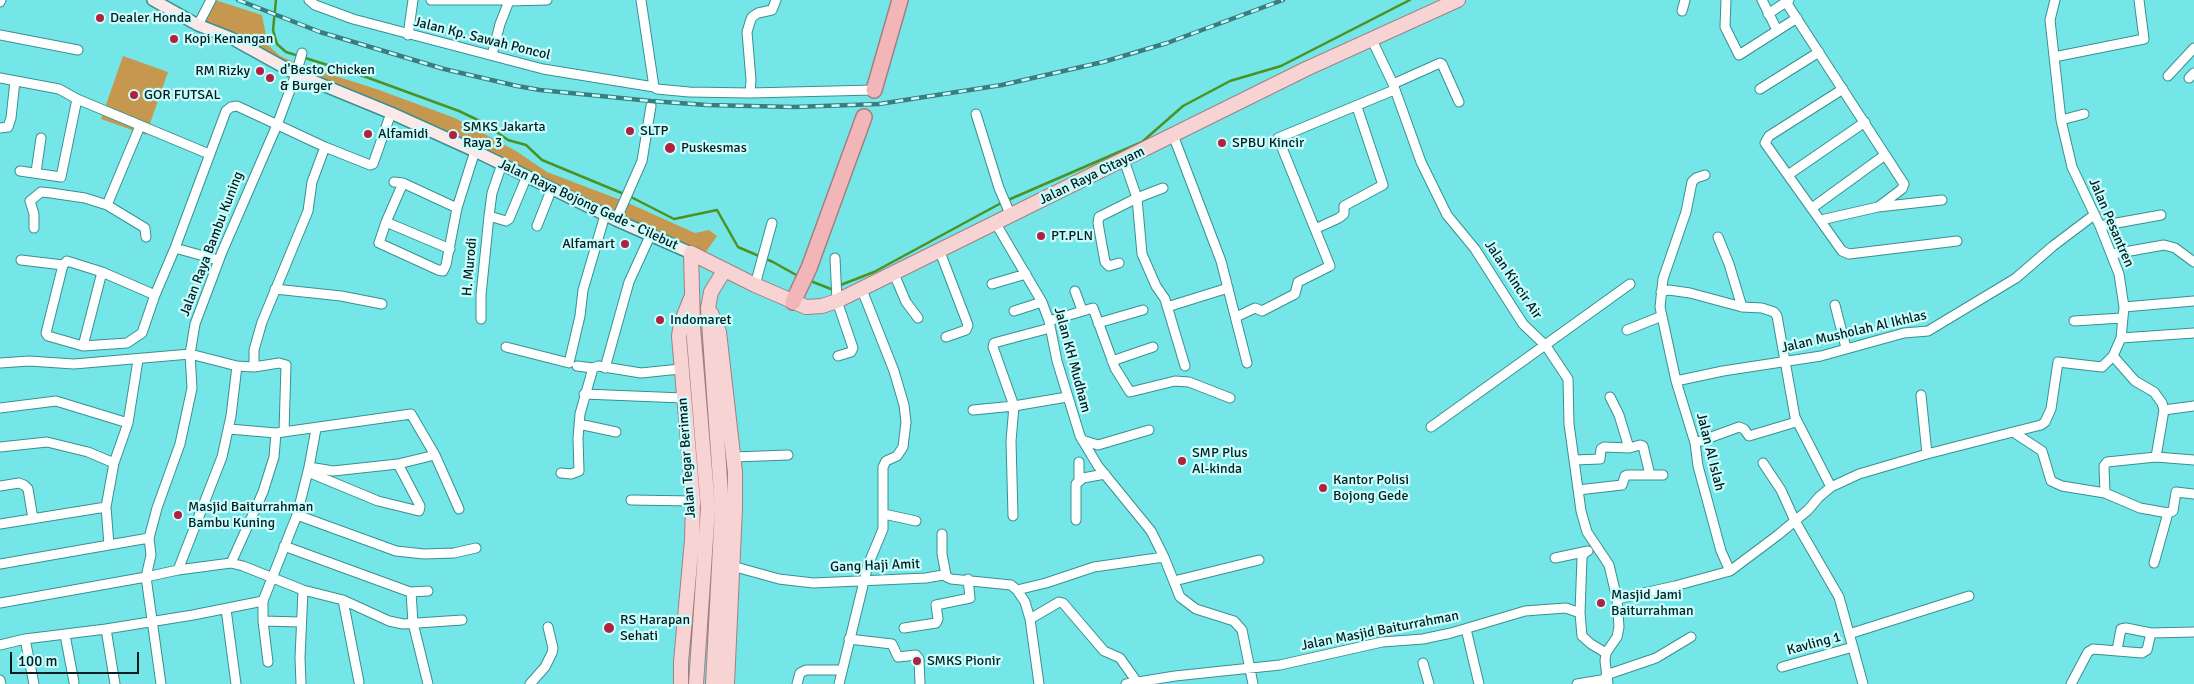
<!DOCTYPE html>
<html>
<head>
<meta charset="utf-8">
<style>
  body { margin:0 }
  #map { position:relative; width:2194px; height:684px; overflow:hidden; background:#75e6e8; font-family:Signika,sans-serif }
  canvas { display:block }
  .scale { position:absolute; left:10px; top:652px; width:129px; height:22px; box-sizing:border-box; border:2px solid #051e1f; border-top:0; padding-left:6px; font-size:15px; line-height:18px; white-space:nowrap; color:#051e1f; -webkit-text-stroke:4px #cafefe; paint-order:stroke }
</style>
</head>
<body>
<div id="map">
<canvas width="2194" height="684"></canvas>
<div class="scale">100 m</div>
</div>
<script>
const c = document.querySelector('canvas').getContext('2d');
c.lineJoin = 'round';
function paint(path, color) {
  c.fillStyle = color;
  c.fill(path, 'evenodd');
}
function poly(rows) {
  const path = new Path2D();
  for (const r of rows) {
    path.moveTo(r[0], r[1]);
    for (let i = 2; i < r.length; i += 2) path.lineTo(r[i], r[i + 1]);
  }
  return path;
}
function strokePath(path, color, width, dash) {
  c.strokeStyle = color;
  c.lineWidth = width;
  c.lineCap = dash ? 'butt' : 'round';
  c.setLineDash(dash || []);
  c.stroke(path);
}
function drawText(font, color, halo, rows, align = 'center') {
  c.font = font + ' Signika,sans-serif';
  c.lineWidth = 4.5;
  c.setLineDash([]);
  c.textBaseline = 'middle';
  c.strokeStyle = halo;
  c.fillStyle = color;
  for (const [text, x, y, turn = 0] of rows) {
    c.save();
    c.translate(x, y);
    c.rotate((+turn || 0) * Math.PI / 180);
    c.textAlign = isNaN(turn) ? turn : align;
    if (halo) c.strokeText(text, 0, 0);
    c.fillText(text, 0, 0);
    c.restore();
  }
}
const green = poly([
  [215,0,262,15,268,45,280,56,296,63,379,90,455,118,516,151,547,172,626,202,695,233,709,230,717,236,703,256,541,177,300,70,203,22],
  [123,56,168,72,146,135,101,119]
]);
const stream = poly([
  [276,0,273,30,277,44,286,52,366,77,459,111,484,123,508,140,526,145,542,160,624,194],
  [629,196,674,219,717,210,738,247,773,262,798,276],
  [1008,200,1142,142,1183,106,1230,81,1281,66,1410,0],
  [808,280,831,289,833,288],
  [838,286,874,272,1003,202]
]);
const street = poly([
  [309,0,315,5,353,19,543,69,654,87],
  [431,0,509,0],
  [641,0,654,87,657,89,689,92,750,93,751,80,747,32,750,22,752,17,758,13,772,10,776,0],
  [1726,0,1725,27,1739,55,1797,18],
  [1762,0,1777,30],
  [0,2,1,0],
  [1786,2,1904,184,1902,189,1878,207],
  [1682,11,1685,0],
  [1768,14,1789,0],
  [198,25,211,0],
  [0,35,78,50],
  [408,35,413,0],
  [1372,40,1393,84,1421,162,1447,215,1475,249,1523,324,1546,346,1568,379,1569,424,1581,511,1587,532,1609,565,1617,599,1619,627,1617,637,1606,653,1605,661,1608,684],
  [492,55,500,24,509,1,547,0],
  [2054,57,2144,39,2139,0],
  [2168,76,2194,48],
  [0,78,59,89,77,99,209,154],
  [2189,78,2194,73],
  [1393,84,1440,63,1442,64,1459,102],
  [1760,89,1819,52],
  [1843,89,1769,136,1765,143,1842,251,1849,254,1957,241],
  [750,93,874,90],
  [976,114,999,188,1011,216],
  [2061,120,2084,114],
  [0,128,8,127,11,118,15,81],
  [1173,135,1221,261,1247,363],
  [20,171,61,177,77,99],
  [36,172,41,138],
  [1705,175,1696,178,1692,182,1686,212,1663,279,1660,307,1676,381,1695,443,1698,466,1721,551,1730,571],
  [1788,175,1865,122],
  [394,182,403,183,457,208],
  [403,183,386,222,379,243,438,270,443,271,446,265,457,208,475,151],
  [1163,188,1137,198,1142,254,1156,286,1165,299,1185,366],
  [107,205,140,126],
  [1812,208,1885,155],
  [489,216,506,221,509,219,527,176],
  [616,220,642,161,651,106],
  [1821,220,1878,207,1942,200],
  [386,222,450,249],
  [996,224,1042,302,1049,321,1057,361,1080,436,1098,466,1151,531,1164,557,1180,597,1196,609,1234,621,1242,630,1253,684],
  [537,226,552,188],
  [2100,226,2161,215],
  [34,228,34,214,30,201,41,192,51,193,85,198,107,205,145,228,146,237],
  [1315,229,1339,218,1344,214,1344,206,1383,185,1357,107],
  [1718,237,1729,264,1742,307],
  [940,252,968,325,966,330,946,337],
  [2113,254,2164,245,2175,248,2194,262],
  [835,258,837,301,853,348,851,352,838,356],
  [21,260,63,265],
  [218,260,175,248,226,111,231,107,237,106,325,147,370,165,373,164,391,113],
  [1119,263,1109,266,1105,262,1098,223,1099,217,1137,198,1124,160],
  [894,274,906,302,918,318],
  [992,284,1026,274],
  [755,285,772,223],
  [275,289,341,296,382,304],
  [1075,291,1082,310],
  [1661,292,1669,290,1690,293,1742,307,1762,308,1774,312,1777,316,1795,417,1831,487],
  [155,295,142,333,127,343,83,346,48,336,46,333,63,265,67,261,102,272,155,295,175,248],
  [1835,305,1846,348],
  [1167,307,1228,288],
  [2124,307,2194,301],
  [1014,311,1042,302],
  [1236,317,1255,308,1262,311,1295,294,1298,282,1330,266,1278,138,1394,90],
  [481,319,481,295,489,216,492,193,502,164],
  [1049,321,1093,308,1115,368,1130,392,1175,381,1189,382,1230,398],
  [2074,321,2122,318],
  [1098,323,1143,310],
  [1627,330,1662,316],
  [2121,338,2194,333],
  [83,346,102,272],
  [506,347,569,363,580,316,583,290,605,215],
  [2113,356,2135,381,2154,392,2162,403,2164,410,2156,457],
  [1112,361,1153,347],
  [0,363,29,361,74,364,190,354,237,366,254,367,254,350,262,322,308,211,312,182,325,147],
  [577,366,593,368],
  [254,367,279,363,286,365,284,432],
  [605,368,629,282,650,236],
  [1676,381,1723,371,1821,356,1904,333,1928,331,2016,278,2053,246,2094,215],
  [584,394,683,398],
  [1921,395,1927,454],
  [1610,397,1619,415,1629,448],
  [0,408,56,401,128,423],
  [973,410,1014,406,1067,397],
  [2164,410,2194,406],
  [579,424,616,432],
  [1431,427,1630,284],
  [229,429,276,433,411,414,435,455],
  [2013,432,2041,425,2045,422,2051,409,2058,362,2102,367,2113,356,2121,338,2124,307,2119,274,2100,226,2072,167,2061,120,2050,20,2055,0],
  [1082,440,1098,445,1149,430],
  [1695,443,1739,427,1744,429,1749,436,1796,422],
  [0,447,47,442,88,452,114,463],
  [734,457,788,455],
  [1575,460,1600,459,1601,449,1604,447,1629,448,1640,445,1643,446,1650,475],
  [1079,462,1079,480],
  [1763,463,1781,490,1795,521,1839,597,1863,684],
  [309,467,333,471,398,464,435,455,459,509],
  [308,472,378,501,419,511,420,506,398,464],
  [561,473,571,474,579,471,578,438,580,414,593,368,598,366,641,373,680,369],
  [0,486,19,483,24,485,28,489,33,519],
  [1578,490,1622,485,1625,476,1627,475,1663,475],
  [2105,493,2104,466,2107,462,2156,457,2194,460],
  [631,500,693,501],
  [884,514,916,521],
  [297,515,396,551,424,554,454,553,476,548],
  [1013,516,1011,441,1014,406,993,347,994,343,1050,328],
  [1076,520,1076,484,1083,478,1105,474],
  [0,524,106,507],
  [942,534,942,554,946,575],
  [109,545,106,507,114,463,128,423,138,360],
  [284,546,410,592,428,591],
  [1555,558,1588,551],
  [231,563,263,492,274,457,276,433],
  [2154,563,2168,513],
  [0,564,149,538],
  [732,566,779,579,813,583,926,578,943,575,951,579,1011,585,1017,590,1025,602,1030,619,1039,684],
  [178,570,222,457,231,416,237,366],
  [1174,581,1259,560],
  [1017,590,1046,583,1094,567,1164,557],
  [411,592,413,623,428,684],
  [1617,599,1675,586,1730,571,1778,535,1808,510,1819,497,1831,487,1859,474,1927,454,2013,432,2042,451,2051,481,2062,486,2105,493,2140,508,2168,513,2173,511,2176,492,2194,494],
  [343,600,359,682],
  [263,601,263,621,268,662],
  [0,603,146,577,151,555,149,538,157,508,180,444,192,388,190,354,195,324,222,252,277,125,296,74,302,53],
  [226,609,236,684],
  [1580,613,1582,557,1585,552],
  [1030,619,1059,602,1063,603,1104,651,1120,658,1137,682],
  [263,621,301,622],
  [904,628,936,623,938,619,936,605,970,598,968,579],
  [106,629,115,684],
  [1466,629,1479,684],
  [1849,634,1969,596],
  [65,635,74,682],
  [25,639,34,684],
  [849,639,892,644,898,657,916,655,919,659,920,684],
  [0,645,25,639,106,629,193,615,263,601,297,515,309,467,316,429],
  [2117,650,2121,629,2126,628,2151,633],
  [1423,663,1429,684],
  [1782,667,1853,647],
  [1606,675,1656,658,1691,637],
  [0,680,1,684],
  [161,684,146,577,178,570,231,563,243,566,303,590,343,600,389,621,403,624,462,620],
  [301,684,300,658,303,590],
  [530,684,545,667,552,653,553,648,548,627],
  [797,684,800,673,806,670,841,670],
  [839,684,868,565,883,529,883,467,886,461,897,456,903,447,906,422,904,405,894,371,862,290],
  [1126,684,1175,676,1280,665,1382,642,1423,639,1451,633,1525,611,1538,610,1566,608,1580,613,1582,636,1591,644,1606,653],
  [1577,684,1607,679],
  [2071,684,2088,652,2093,649,2142,653,2147,650,2151,633,2194,632]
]);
const secondary = poly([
  [153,0,198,25,231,38,296,74,391,113,475,151,616,220,691,253]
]);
const primary = poly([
  [691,253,755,285,806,307,822,306,837,301,1306,69,1458,0],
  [691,253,693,327,708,508,696,684],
  [711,313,719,332,735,472,735,508,727,684],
  [681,684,681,662,692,540,693,501,679,336,681,323,691,298],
  [713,684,722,508,708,308,711,292,724,271]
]);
const highway = poly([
  [874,90,900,0],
  [793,302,809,268,864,117]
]);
const rail = poly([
  [238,0,320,32,357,43,444,69,517,86,540,90,651,101,707,105,794,107,879,104,1002,85,1103,62,1167,43,1283,0]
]);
const markers = [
  [100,18,5,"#b3203e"],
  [174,39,5,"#b3203e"],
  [260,71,5,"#b3203e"],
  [270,78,5,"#b3203e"],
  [134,95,5,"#b3203e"],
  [630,131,5,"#b3203e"],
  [368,134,5,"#b3203e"],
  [453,135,5,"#b3203e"],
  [1222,143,5,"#b3203e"],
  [670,148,6,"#b3203e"],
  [1041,236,5,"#b3203e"],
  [625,244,5,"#b3203e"],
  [660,320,5,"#b3203e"],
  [1182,461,5,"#b3203e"],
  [1323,488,5,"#b3203e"],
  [178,515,5,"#b3203e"],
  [1601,603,5,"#b3203e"],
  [609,628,6,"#b3203e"],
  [917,661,5,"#b3203e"]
];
const poiNames = [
  ["Dealer Honda",110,18],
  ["Kopi Kenangan",184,39],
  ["d'Besto Chicken",280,70],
  ["& Burger",280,86],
  ["RM Rizky",250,71,"right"],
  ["GOR FUTSAL",144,95],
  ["SMKS Jakarta",463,127],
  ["Raya 3",463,143],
  ["SLTP",640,131],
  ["Alfamidi",378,134],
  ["SPBU Kincir",1232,143],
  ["Puskesmas",681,148],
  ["PT.PLN",1051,236],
  ["Alfamart",615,244,"right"],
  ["Indomaret",670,320],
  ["SMP Plus",1192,453],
  ["Al-kinda",1192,469],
  ["Kantor Polisi",1333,480],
  ["Bojong Gede",1333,496],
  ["Masjid Baiturrahman",188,507],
  ["Bambu Kuning",188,523],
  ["Masjid Jami",1611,595],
  ["Baiturrahman",1611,611],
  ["RS Harapan",620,620],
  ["Sehati",620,636],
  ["SMKS Pionir",927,661]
];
const streetNames = [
  ["Jalan Kp. Sawah Poncol",482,39,14],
  ["Jalan Raya Citayam",1092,176,-26],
  ["Jalan Raya Bojong Gede - Cilebut",588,205,25],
  ["Jalan Pesantren",2111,223,67],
  ["Jalan Raya Bambu Kuning",212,244,-69],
  ["H. Murodi",470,267,-85],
  ["Jalan Kincir Air",1513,280,56],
  ["Jalan Musholah Al Ikhlas",1854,332,-13],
  ["Jalan KH Mudham",1072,360,75],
  ["Jalan Al Islah",1710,452,76],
  ["Jalan Tegar Beriman",687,458,-94],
  ["Gang Haji Amit",875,566,-2],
  ["Jalan Masjid Baiturrahman",1380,631,-11],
  ["Kavling 1",1814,644,-15]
];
paint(green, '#c6984f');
strokePath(stream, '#4c9223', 2.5);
strokePath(street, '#389091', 11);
strokePath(secondary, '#389091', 14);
strokePath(primary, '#a08182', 16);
strokePath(highway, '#a08182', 18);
strokePath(street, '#fff', 9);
strokePath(secondary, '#fbe9ea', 11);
strokePath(primary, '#f8d3d4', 14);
strokePath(highway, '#f3b6b8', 15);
strokePath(rail, '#3a7d7e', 4.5);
strokePath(rail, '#cafefe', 2.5, [8]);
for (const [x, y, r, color] of markers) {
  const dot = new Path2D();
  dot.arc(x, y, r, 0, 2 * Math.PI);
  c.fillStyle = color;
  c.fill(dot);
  strokePath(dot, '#cafefe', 2);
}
drawText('14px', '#051e1f', '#cafefe', poiNames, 'left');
drawText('14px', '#051e1f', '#cafefe', streetNames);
</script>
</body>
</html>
